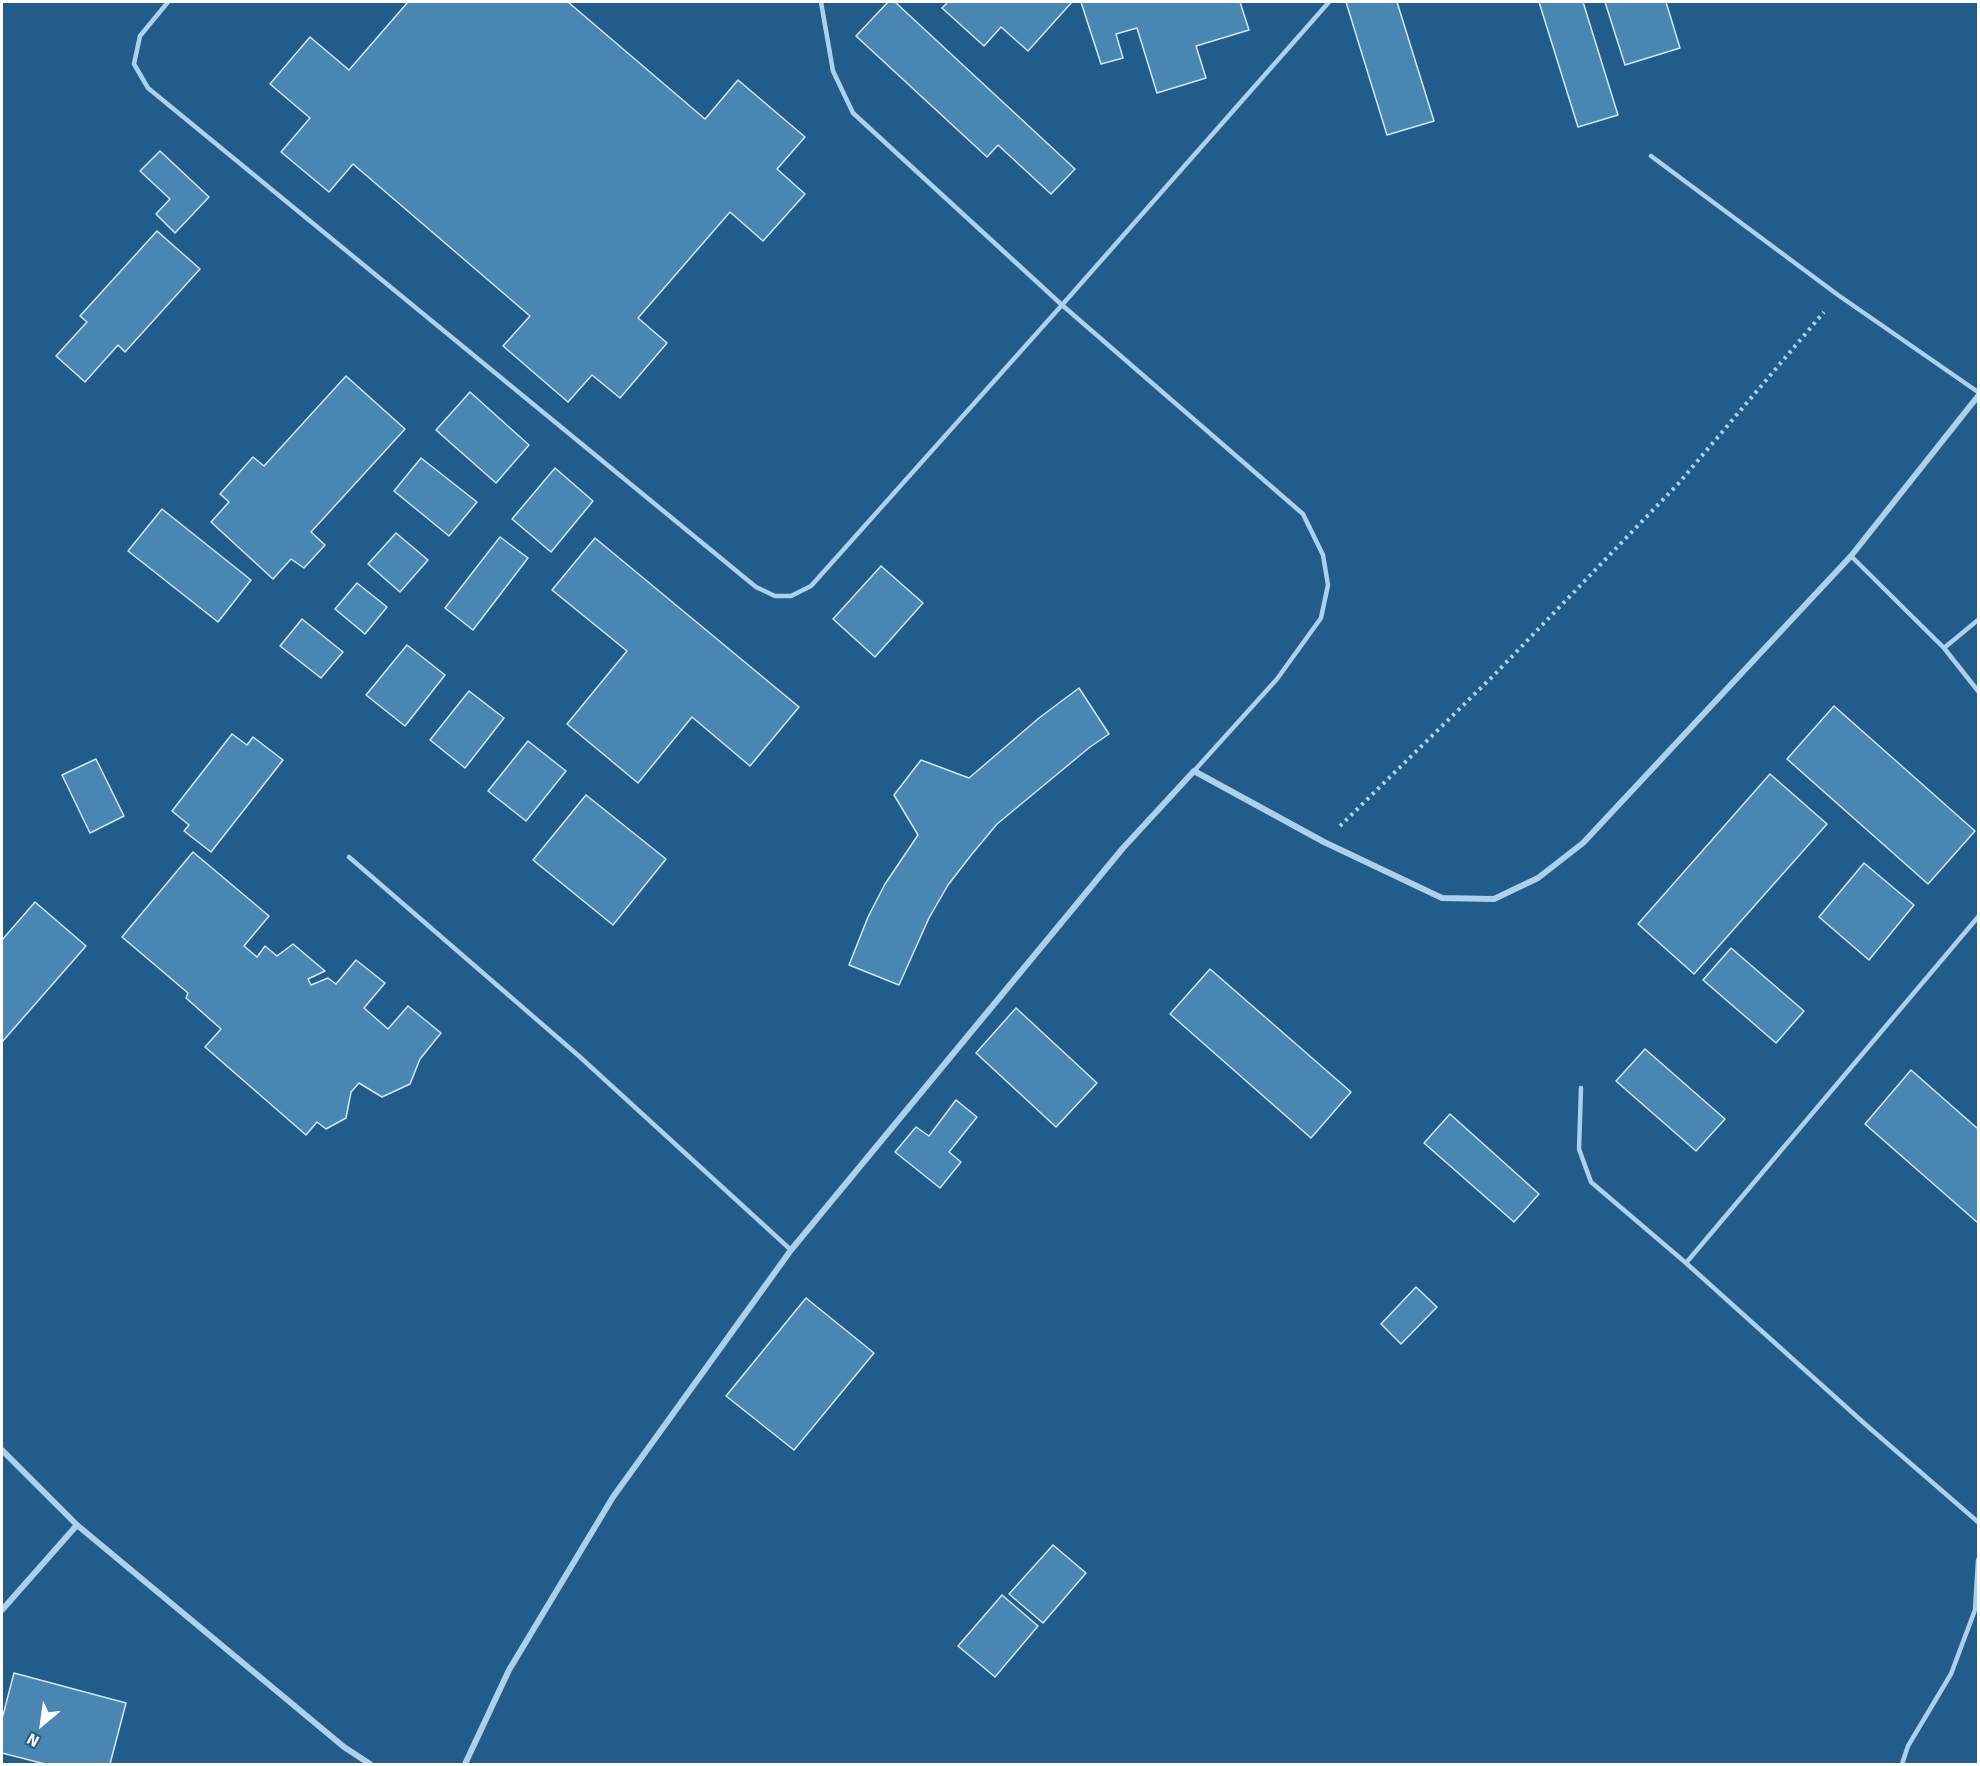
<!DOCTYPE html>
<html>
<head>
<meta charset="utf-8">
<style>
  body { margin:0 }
  #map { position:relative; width:1980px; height:1766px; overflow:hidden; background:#215c8b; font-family:Signika,sans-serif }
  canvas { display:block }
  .frame { position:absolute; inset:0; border:3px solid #fff; pointer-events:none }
  .north { position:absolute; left:12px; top:1694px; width:60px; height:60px; -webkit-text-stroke:4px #215c8b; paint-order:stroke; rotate:209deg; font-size:16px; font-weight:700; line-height:24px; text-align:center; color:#fff }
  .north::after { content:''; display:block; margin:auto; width:21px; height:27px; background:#fff; clip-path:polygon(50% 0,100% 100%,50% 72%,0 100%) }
</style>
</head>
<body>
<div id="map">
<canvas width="1980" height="1766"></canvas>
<div class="frame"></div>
<div class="north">N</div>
</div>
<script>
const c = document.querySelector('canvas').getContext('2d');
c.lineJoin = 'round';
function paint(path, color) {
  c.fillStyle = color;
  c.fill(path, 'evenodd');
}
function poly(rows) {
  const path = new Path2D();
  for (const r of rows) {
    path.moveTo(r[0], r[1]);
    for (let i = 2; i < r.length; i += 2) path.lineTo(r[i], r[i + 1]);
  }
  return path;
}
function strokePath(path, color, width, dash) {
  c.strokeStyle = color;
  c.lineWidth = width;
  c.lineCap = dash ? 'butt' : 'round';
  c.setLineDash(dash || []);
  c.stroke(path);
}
const building = poly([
  [408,2,568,2,705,119,738,80,805,137,777,169,805,194,763,241,730,212,638,318,667,343,620,398,592,375,568,402,503,346,530,316,353,164,329,192,281,152,310,118,270,84,310,37,349,70,408,2],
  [888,2,895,2,1075,169,1051,194,998,145,987,157,856,36,888,2],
  [948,2,1072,2,1028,51,1001,27,984,46,942,8,948,2],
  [1081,2,1240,2,1249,30,1196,46,1206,78,1157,93,1137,28,1116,34,1123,58,1101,64,1081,2],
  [1346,2,1397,2,1434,121,1387,135,1346,2],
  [1539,2,1583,2,1618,115,1578,127,1539,2],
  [1605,2,1666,2,1680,48,1625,65,1605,2],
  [160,151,209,197,175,233,156,214,170,199,140,171,160,151],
  [157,231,200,269,125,352,118,345,85,382,56,356,87,322,80,316,157,231],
  [346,376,405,429,311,532,325,545,304,568,291,559,273,579,211,522,229,502,220,494,253,457,264,466,346,376],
  [470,392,529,445,496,483,436,430,470,392],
  [421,458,477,502,449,536,394,491,421,458],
  [555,468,593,501,551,552,512,519,555,468],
  [162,509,251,580,218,622,128,551,162,509],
  [396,533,428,560,400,592,368,564,396,533],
  [500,537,528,558,473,630,445,608,500,537],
  [595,538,799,707,750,766,692,717,638,783,567,724,627,651,552,590,595,538],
  [881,566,923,603,875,657,833,619,881,566],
  [357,583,387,607,365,634,335,609,357,583],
  [302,619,343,652,321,678,280,646,302,619],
  [407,645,445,675,405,726,366,695,407,645],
  [1079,688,1109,734,1090,747,997,824,972,854,948,885,929,918,899,985,849,965,868,917,885,884,918,835,894,795,921,760,969,778,1039,718,1079,688],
  [469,691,504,718,465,768,430,740,469,691],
  [1834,706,1975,831,1928,884,1787,759,1834,706],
  [232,734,247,745,253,737,283,760,211,852,184,831,189,825,172,811,232,734],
  [528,741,566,771,526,821,488,791,528,741],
  [96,759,124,816,90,833,62,775,96,759],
  [1770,774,1827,824,1694,974,1638,924,1770,774],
  [586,795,666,859,613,925,533,860,586,795],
  [193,852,269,916,244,946,257,957,265,946,277,956,293,944,325,971,308,979,311,985,328,978,336,984,356,960,385,983,364,1008,388,1029,408,1006,441,1033,420,1059,410,1084,382,1097,359,1083,351,1092,346,1118,326,1129,317,1122,306,1135,205,1047,221,1029,186,998,188,993,122,937,193,852],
  [1864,863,1914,905,1869,960,1819,917,1864,863],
  [35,902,86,946,2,1042,2,940,35,902],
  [1731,948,1804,1011,1776,1043,1703,980,1731,948],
  [1210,969,1351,1092,1311,1138,1170,1014,1210,969],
  [1016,1008,1097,1083,1056,1127,976,1053,1016,1008],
  [1645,1049,1725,1119,1696,1151,1616,1081,1645,1049],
  [1911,1070,1978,1129,1978,1223,1865,1124,1911,1070],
  [956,1100,977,1117,949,1152,961,1162,940,1188,895,1152,916,1127,929,1136,956,1100],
  [1450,1114,1539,1194,1514,1222,1424,1143,1450,1114],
  [1416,1287,1437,1307,1401,1344,1381,1324,1416,1287],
  [806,1298,874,1353,794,1450,726,1396,806,1298],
  [1053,1545,1086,1573,1043,1623,1009,1594,1053,1545],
  [1002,1595,1038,1626,995,1677,958,1646,1002,1595],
  [14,1673,126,1703,110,1764,45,1764,2,1753,2,1719,14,1673]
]);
const path = poly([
  [1340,826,1495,674,1678,484,1824,312]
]);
const lane = poly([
  [168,2,140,36,134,64,148,88,756,587,775,596,791,596,811,586,1062,305,1329,2],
  [821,2,833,71,853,113,1062,305,1303,514,1323,555,1328,585,1321,618,1277,679,1194,771],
  [1651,156,1838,295,1978,392],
  [1851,556,1944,648,1978,691],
  [1944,648,1978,620],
  [349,857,580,1057,791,1250],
  [1581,1088,1579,1149,1591,1182,1686,1263,1978,917],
  [1686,1263,1865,1424,1978,1522],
  [1902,1764,1908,1746,1951,1674,1975,1610,1978,1560]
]);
const street = poly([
  [2,1450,77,1525,344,1747,370,1764],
  [2,1610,77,1525],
  [465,1764,509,1670,613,1497,791,1250,1123,848,1194,771,1324,842,1442,898,1494,899,1538,878,1583,843,1851,556,1978,396]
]);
paint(building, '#4986b2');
strokePath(building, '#d2e8f8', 1.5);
strokePath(path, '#add1eb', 4, [3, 4.5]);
strokePath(lane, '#add1eb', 4.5);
strokePath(street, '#add1eb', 6);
</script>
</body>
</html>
